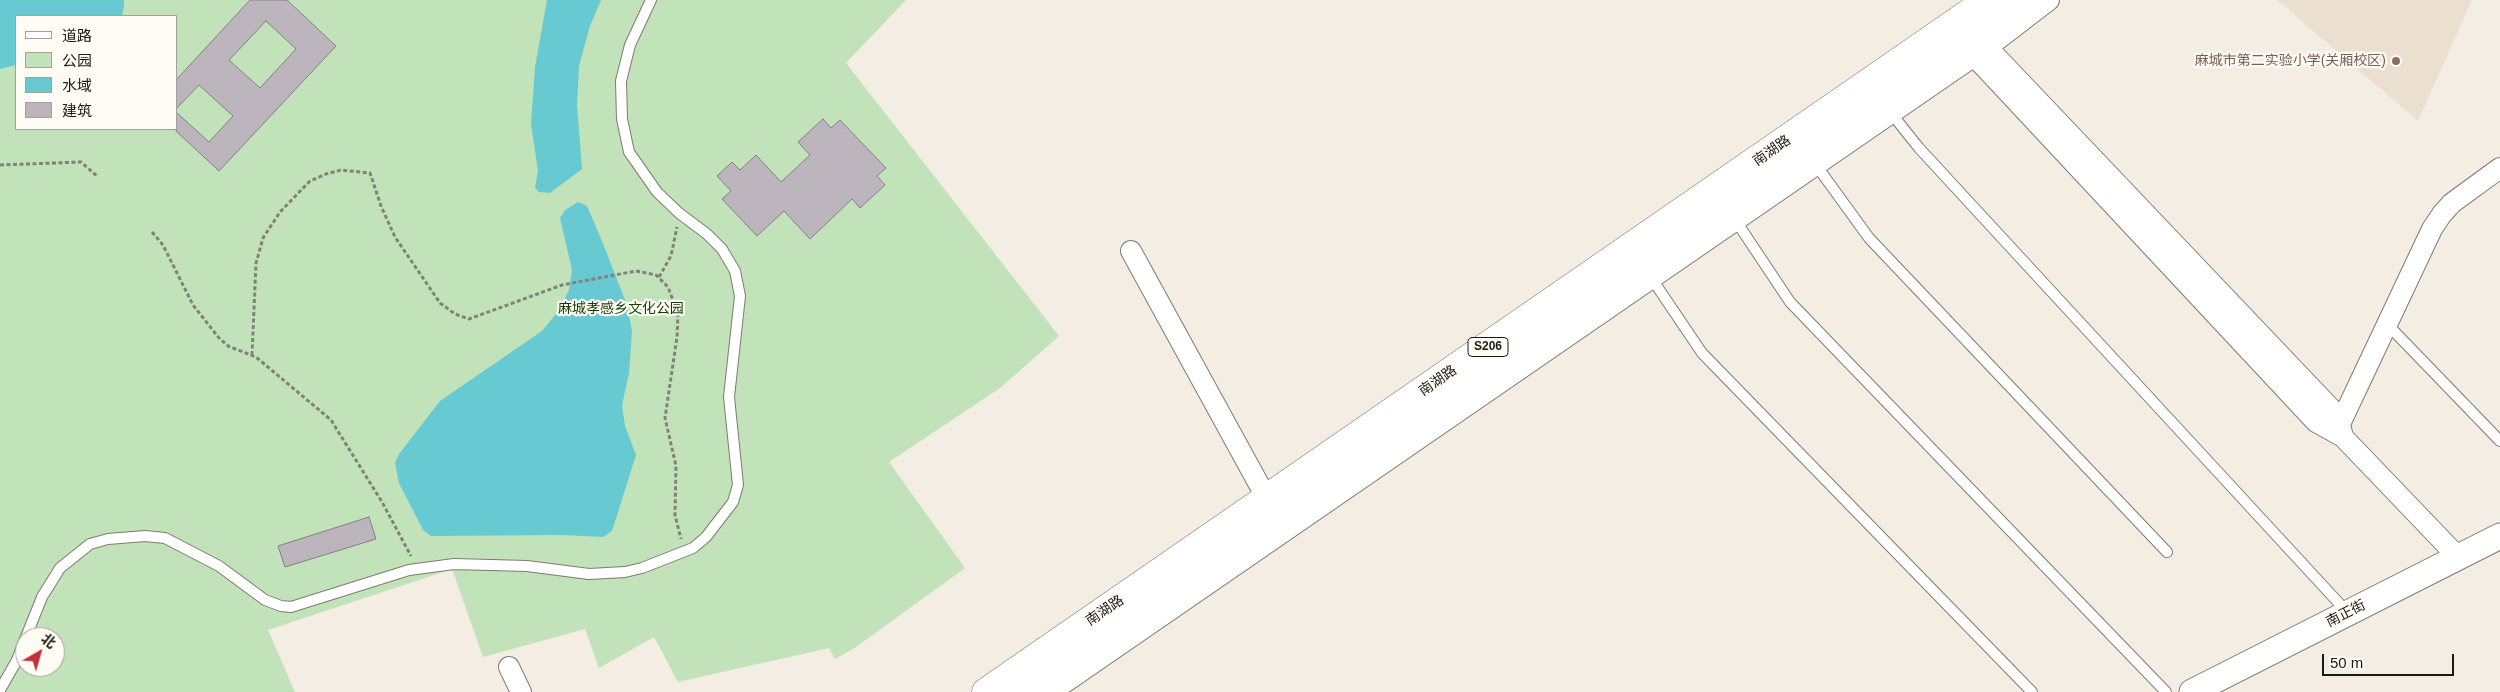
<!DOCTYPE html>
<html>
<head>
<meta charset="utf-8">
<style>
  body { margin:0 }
  #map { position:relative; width:2500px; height:692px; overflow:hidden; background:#f4ede4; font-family:Helvetica,"Noto Sans SC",sans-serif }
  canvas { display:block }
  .legend { position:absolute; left:15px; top:15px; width:162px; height:115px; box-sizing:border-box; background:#fffbf5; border:1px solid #a4a19c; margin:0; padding:6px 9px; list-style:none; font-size:15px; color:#1c1a16 }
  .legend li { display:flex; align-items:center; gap:10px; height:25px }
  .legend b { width:25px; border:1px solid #a4a19c }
  .north { position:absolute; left:15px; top:627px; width:50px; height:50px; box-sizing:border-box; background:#fffbf5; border:1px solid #a4a19c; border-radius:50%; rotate:38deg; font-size:14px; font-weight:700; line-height:20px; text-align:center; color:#1c1a16 }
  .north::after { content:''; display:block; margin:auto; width:18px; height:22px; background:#c13138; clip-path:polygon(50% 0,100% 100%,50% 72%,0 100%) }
  .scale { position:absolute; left:2322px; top:654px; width:132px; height:22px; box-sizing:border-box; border:2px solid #1c1a16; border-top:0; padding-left:6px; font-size:15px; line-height:18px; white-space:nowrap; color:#1c1a16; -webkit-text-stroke:4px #fffbf5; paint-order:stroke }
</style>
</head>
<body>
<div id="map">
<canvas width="2500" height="692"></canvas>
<ul class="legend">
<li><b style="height:6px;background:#fff"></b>道路</li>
<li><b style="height:14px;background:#c2e2b9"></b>公园</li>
<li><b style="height:14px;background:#67cad2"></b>水域</li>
<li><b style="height:14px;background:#bcb5be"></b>建筑</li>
</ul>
<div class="north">北</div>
<div class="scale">50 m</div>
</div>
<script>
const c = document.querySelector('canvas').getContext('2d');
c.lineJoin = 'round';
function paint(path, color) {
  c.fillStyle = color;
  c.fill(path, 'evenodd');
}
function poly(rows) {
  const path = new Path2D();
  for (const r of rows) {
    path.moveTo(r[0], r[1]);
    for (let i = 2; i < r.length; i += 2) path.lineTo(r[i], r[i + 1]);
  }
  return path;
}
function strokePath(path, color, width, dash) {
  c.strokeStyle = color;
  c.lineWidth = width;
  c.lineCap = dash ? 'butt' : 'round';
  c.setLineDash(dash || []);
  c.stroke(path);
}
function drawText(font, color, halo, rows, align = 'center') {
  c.font = font + ' Helvetica,"Noto Sans SC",sans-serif';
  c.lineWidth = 4.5;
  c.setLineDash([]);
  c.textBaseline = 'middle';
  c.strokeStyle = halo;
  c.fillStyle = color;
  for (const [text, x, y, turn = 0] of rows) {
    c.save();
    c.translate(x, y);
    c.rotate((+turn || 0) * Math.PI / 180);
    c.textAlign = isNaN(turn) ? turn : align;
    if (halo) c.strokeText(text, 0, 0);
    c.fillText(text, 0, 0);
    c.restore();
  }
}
const built = poly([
  [2277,0,2472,0,2418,121]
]);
const green = poly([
  [0,0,906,0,846,63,1059,336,1000,388,889,462,965,568,856,647,835,659,829,648,678,682,654,637,599,668,585,629,483,657,452,569,268,630,295,692,0,692],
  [16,16,176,16,176,129,16,129],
  [25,637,55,637,55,667,25,667]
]);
const water = poly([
  [0,0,124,0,124,6,122,16,16,16,16,65,0,69],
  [547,0,601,0,590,26,579,66,577,105,582,169,550,193,539,192,535,188,538,171,531,124,535,67],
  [578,202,587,206,602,241,627,305,632,331,629,374,622,405,625,426,636,455,612,531,603,537,562,535,431,536,423,530,399,483,395,463,399,454,440,401,542,331,560,309,569,290,572,270,560,218,565,210]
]);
const building = poly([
  [250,0,287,0,336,46,219,171,176,131,176,112,209,142,233,116,199,85,176,109,176,80,250,0],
  [266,21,296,49,260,88,229,60,266,21],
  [823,119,831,128,840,120,886,168,877,176,885,185,860,208,852,199,810,239,784,211,757,236,722,199,731,191,717,176,732,162,740,170,756,155,781,182,810,155,798,142,823,119],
  [369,517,376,539,285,567,278,546,369,517]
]);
const path = poly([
  [0,165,81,162,97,176],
  [152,232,163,245,193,305,219,338,228,346,256,357,331,420,382,502,411,556],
  [659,277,671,256,677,227],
  [252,355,256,263,263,238,280,212,310,181,326,174,341,170,370,173,381,206,395,237,440,303,455,314,469,319,562,285,636,271,656,275,668,287,678,314,677,337,665,418,676,466,675,515,681,539]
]);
const service = poly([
  [1891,113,1919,148,2348,613],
  [1816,165,1869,238,2167,552],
  [1736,221,1790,302,2166,692],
  [1652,279,1702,353,2032,692],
  [2387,324,2500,441],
  [26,637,42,597,60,568,90,544,108,539,145,536,165,538,219,566,265,600,281,606,291,607,409,570,454,564,527,566,589,574,625,572,642,568,693,548,706,537,733,502,738,485,729,397,740,296,735,271,722,249,707,234,679,213,657,192,629,152,622,119,621,81,630,45,651,0],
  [0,690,17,660,25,639]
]);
const minor = poly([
  [1987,47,2338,416,2343,437],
  [1974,56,2316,422,2343,437,2458,557],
  [1131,251,1267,499],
  [2340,424,2432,229,2442,214,2452,203,2500,168],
  [509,667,521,692],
  [1051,692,1993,43,2049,0]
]);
const tertiary = poly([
  [2192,692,2500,536]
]);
const primary = poly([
  [986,692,1988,0],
  [1021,692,1983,29,2021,0]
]);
const markers = [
  [2396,61,5,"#8d6e63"]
];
const shields = [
  [1488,347,40]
];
const shieldNames = [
  ["S206",1488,347]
];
const educationNames = [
  ["麻城市第二实验小学(关厢校区)",2386,61]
];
const streetNames = [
  ["南湖路",1772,151,-35],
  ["南湖路",1438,381,-35],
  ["南湖路",1105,611,-34],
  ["南正街",2346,614,-27]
];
const parkNames = [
  ["麻城孝感乡文化公园",621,309]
];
paint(built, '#ebe0d0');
paint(green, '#c2e2b9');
paint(water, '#67cad2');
paint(building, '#bcb5be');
strokePath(building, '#857e87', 1);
strokePath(service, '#807a71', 12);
strokePath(minor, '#807a71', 22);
strokePath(tertiary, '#807a71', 27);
strokePath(primary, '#807a71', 29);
strokePath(path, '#84807a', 3, [4, 2.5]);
strokePath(service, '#fff', 10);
strokePath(minor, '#fff', 20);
strokePath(tertiary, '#fff', 25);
strokePath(primary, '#fff', 28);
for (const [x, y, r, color] of markers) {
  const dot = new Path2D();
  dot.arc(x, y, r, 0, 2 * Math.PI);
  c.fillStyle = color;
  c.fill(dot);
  strokePath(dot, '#fffbf5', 2);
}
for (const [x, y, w] of shields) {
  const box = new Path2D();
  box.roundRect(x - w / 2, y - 9.5, w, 19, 4);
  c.fillStyle = '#fffbf5';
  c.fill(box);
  strokePath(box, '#1c1a16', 1);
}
drawText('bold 12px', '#1c1a16', null, shieldNames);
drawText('14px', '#785e54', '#fffbf5', educationNames, 'right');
drawText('14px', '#1c1a16', '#fffbf5', streetNames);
drawText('14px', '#133e02', '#fffbf5', parkNames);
</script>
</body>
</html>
